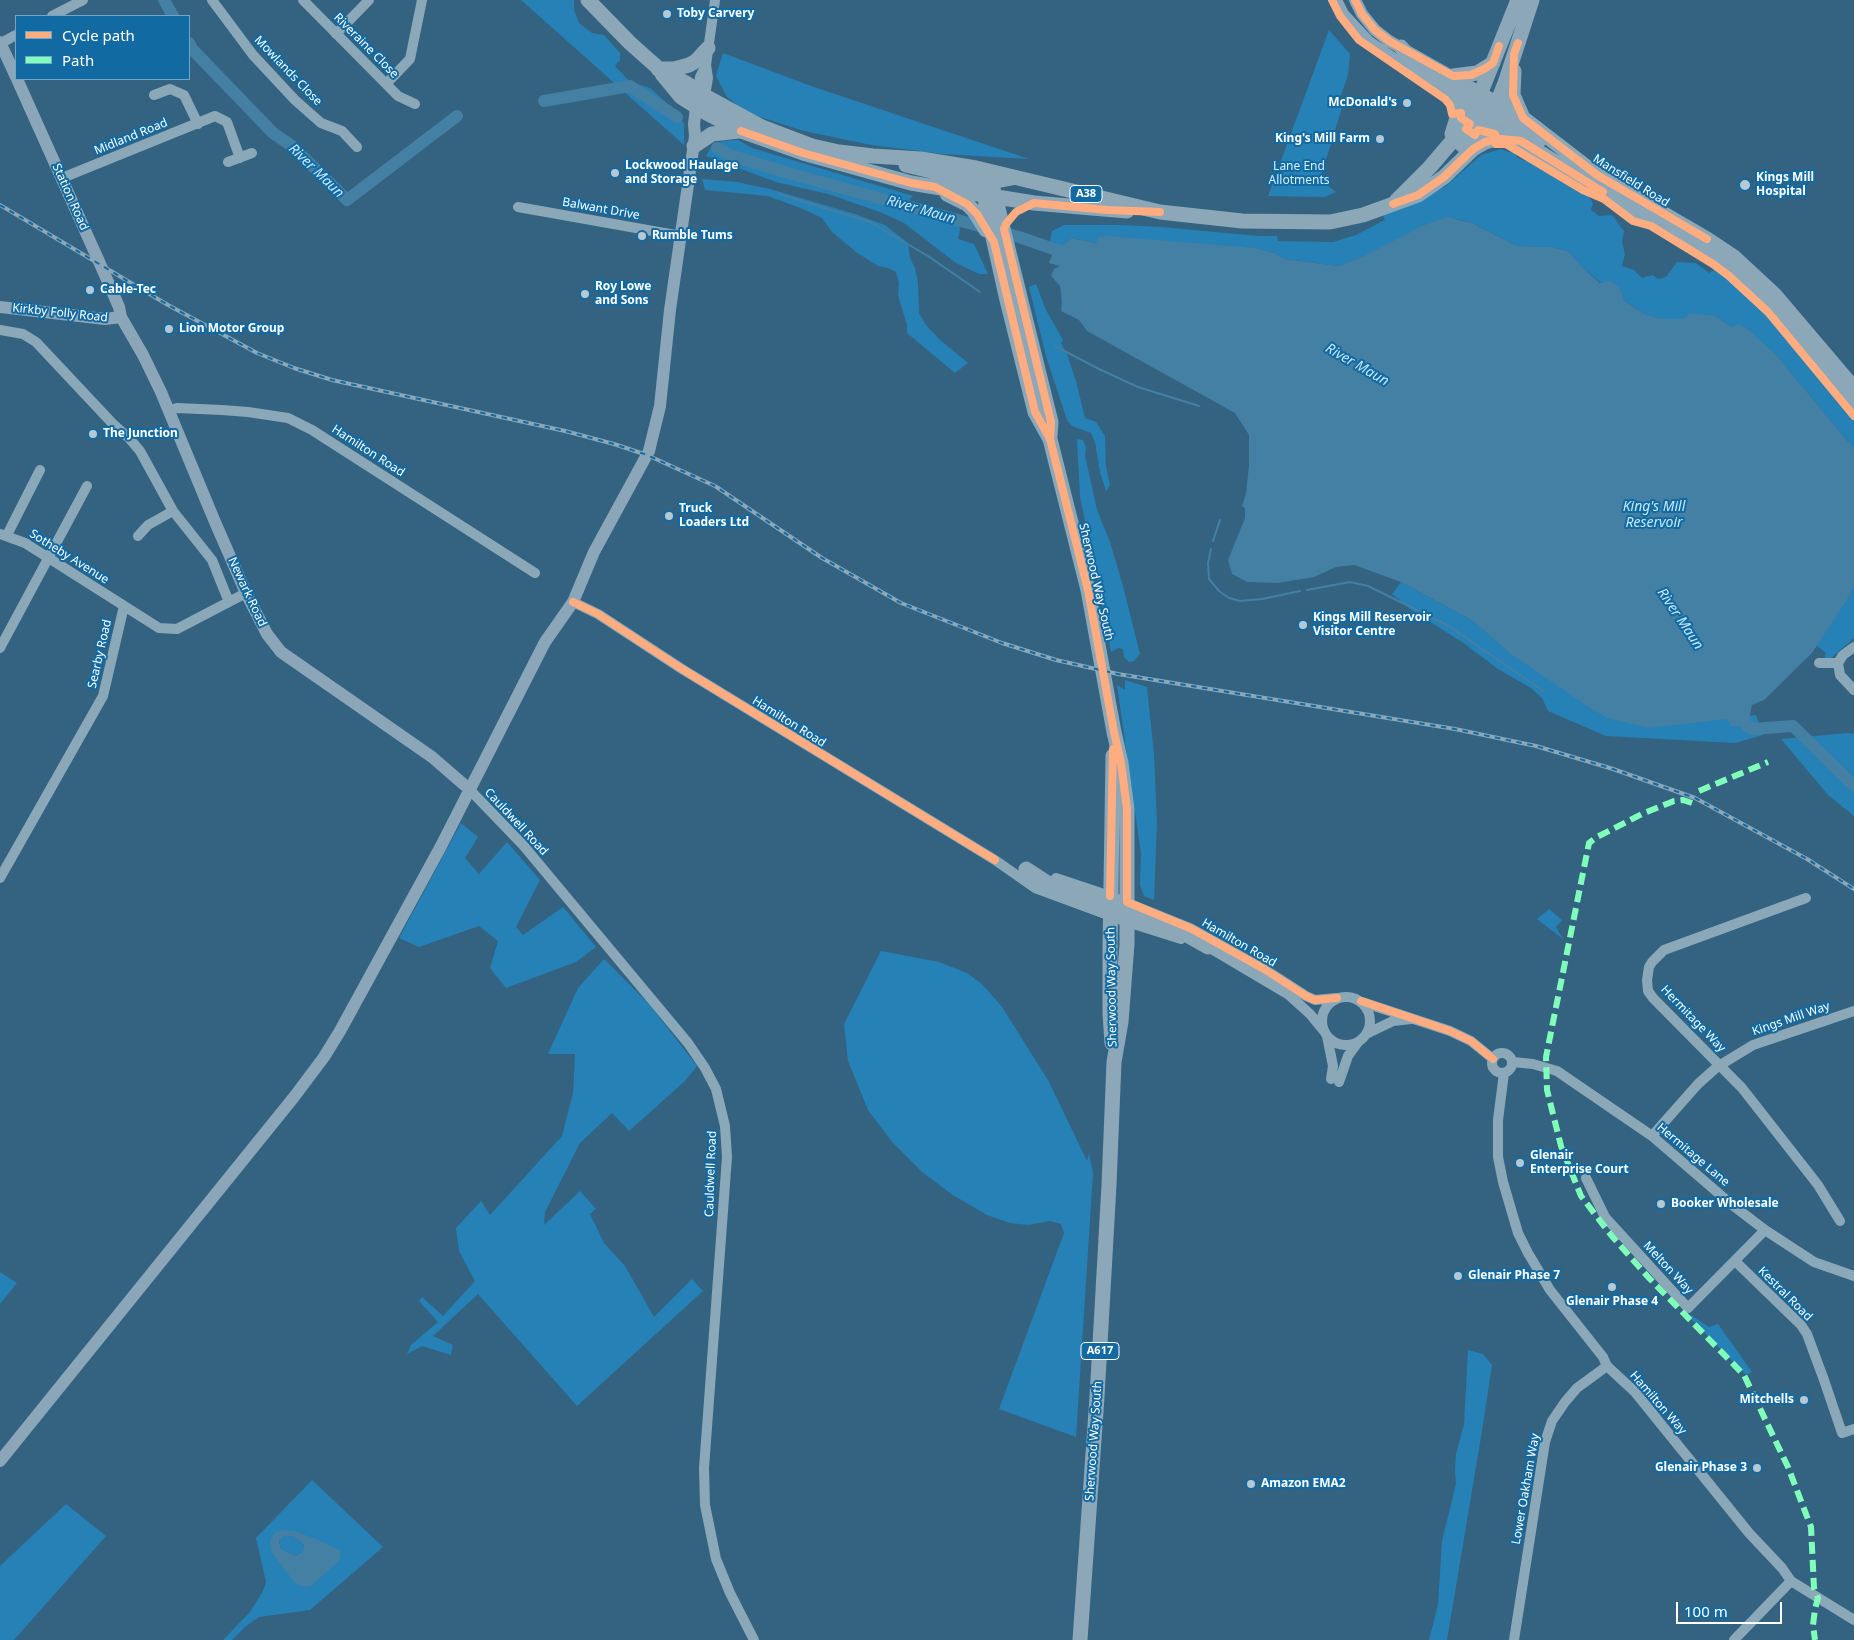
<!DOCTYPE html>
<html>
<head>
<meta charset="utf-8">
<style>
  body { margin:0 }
  #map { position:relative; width:1854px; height:1640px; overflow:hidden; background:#336381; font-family:"Noto Sans",sans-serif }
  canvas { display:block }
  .legend { position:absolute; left:15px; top:15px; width:175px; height:65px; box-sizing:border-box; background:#126aa2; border:1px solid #71a6c7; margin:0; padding:6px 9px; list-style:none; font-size:15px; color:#fff }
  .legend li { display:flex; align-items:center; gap:10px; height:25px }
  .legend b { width:25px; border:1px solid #71a6c7 }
  .scale { position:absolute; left:1676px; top:1602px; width:106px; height:22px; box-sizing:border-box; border:2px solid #fff; border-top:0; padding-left:6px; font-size:15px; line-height:18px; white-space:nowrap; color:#fff; -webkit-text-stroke:4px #126aa2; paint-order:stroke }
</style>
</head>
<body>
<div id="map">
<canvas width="1854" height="1640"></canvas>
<ul class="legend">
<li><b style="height:6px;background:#ffac80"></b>Cycle path</li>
<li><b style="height:6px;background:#80ffba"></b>Path</li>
</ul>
<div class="scale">100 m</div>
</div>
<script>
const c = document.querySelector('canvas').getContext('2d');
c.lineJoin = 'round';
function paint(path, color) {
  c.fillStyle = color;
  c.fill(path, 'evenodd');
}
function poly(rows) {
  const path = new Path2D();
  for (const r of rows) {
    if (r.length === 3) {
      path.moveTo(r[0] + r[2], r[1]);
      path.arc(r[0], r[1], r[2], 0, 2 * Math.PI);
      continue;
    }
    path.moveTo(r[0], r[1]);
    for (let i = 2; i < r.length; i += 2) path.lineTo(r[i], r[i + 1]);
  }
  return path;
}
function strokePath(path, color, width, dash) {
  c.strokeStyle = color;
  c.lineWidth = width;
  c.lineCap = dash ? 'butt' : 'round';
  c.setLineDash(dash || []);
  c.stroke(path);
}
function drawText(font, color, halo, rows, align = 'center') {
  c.font = font + ' "Noto Sans",sans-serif';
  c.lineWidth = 4;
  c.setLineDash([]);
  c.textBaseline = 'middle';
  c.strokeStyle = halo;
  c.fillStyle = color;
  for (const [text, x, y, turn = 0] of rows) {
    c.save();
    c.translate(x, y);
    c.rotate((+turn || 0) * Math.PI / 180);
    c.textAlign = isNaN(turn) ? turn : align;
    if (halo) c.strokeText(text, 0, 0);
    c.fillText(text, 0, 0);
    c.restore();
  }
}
const green = poly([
  [521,0,574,0,574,10,579,23,592,33,604,35,620,53,620,60,615,66,629,81,650,88,680,115,684,124,684,145],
  [1329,30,1350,54,1348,75,1340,98,1344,101,1321,176,1328,186,1336,192,1324,197,1268,196],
  [723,53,811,86,1029,159,943,154,871,145,804,131,748,113,727,97,716,76],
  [738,140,752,148,913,196,906,203,957,216,960,230,958,239,974,244,988,274,979,274,956,263,904,223,880,212,828,194,776,182,706,156,711,147,722,141],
  [1501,149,1509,152,1514,151,1517,157,1525,161,1534,162,1588,195,1593,203,1591,210,1599,216,1612,215,1624,231,1622,242,1625,254,1622,266,1634,270,1642,278,1653,275,1658,279,1666,277,1677,262,1696,263,1709,273,1717,268,1768,313,1854,420,1854,449,1778,357,1715,316,1684,319,1661,319,1643,313,1624,301,1584,269,1568,251,1551,247,1517,246,1472,223,1457,219,1339,266,1285,259,1275,253,1256,248,1096,243,1071,238,1060,247,1050,241,1052,231,1064,225,1123,225,1161,227,1258,236,1277,236,1278,241,1333,242,1356,235,1385,220,1382,213,1445,187,1481,155],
  [702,179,737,182,770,189,855,214,885,225,908,243,910,258,915,268,918,283,919,313,926,325,939,339,968,363,955,373,907,333,907,325,898,295,899,283,896,272,888,268,878,266,856,252,832,232,822,218,803,209,768,196,705,190],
  [1036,284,1046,310,1063,340,1061,343,1067,354,1076,381,1085,418,1096,422,1105,436,1106,467,1110,485,1106,491,1100,472,1095,442,1091,433,1072,426,1067,420,1046,356,1029,287],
  [1077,439,1083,440,1086,447,1085,455,1097,510,1110,542,1123,586,1140,654,1134,661,1129,662,1124,657,1123,649,1118,648,1111,652,1080,496],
  [1401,582,1473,621,1508,652,1697,722,1756,715,1763,735,1735,743,1606,736,1548,711,1542,698,1531,688,1498,669,1465,644,1413,611,1392,594],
  [1854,587,1854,638,1831,658,1824,659,1826,653,1816,645,1849,597],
  [1125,680,1147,687,1154,754,1157,822,1154,900,1144,896,1140,885,1141,854,1117,685,1125,690],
  [1848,733,1854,734,1854,816,1828,795,1781,739],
  [461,823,478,837,465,858,479,874,507,842,540,880,516,927,523,935,563,907,596,947,576,962,506,988,490,968,498,941,479,926,419,947,399,938],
  [1549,909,1562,920,1556,927,1563,939,1537,919],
  [881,951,939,962,967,973,983,985,1002,1007,1048,1080,1087,1161,1089,1153,1093,1173,1076,1437,999,1409,1064,1233,1061,1224,1050,1221,1029,1225,1010,1223,987,1215,953,1195,922,1172,893,1143,868,1110,848,1061,844,1024],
  [604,959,649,1004,697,1066,686,1080,629,1131,612,1113,580,1143,545,1212,544,1225,580,1191,596,1209,590,1214,604,1243,625,1266,654,1317,692,1279,703,1291,577,1406,478,1294,433,1336,453,1345,451,1355,422,1346,407,1354,411,1345,438,1322,419,1301,422,1297,443,1316,475,1281,459,1251,456,1228,481,1201,490,1215,562,1136,573,1093,575,1054,548,1054,578,988],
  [0,1272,17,1283,0,1304],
  [1689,1314,1709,1327,1718,1324,1752,1372,1746,1375,1688,1316],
  [1468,1350,1483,1354,1492,1365,1482,1431,1447,1640,1429,1640,1438,1605,1442,1541,1456,1484,1455,1471,1456,1454,1464,1424],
  [312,1480,383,1547,310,1610,259,1617,245,1627,232,1640,223,1640,250,1612,263,1591,266,1582,256,1538],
  [283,1530,340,1560,295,1583,270,1540],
  [66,1504,106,1536,14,1640,0,1640,0,1566],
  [284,1536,292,1536,300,1541,304,1546,302,1552,296,1556,281,1549,279,1541]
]);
const water = poly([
  [1447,217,1472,223,1517,246,1551,247,1568,251,1584,269,1600,283,1610,281,1620,288,1624,301,1643,313,1661,319,1684,319,1690,313,1715,316,1732,327,1739,324,1750,331,1778,357,1854,449,1854,587,1849,597,1812,653,1764,700,1752,705,1750,714,1751,725,1732,727,1727,719,1649,728,1607,718,1590,708,1508,652,1473,621,1401,582,1354,565,1336,567,1314,577,1278,583,1247,582,1232,574,1228,560,1245,518,1245,508,1242,506,1246,494,1249,465,1249,435,1235,413,1087,331,1079,320,1061,311,1062,302,1060,286,1051,276,1054,269,1060,266,1049,263,1054,250,1060,247,1071,238,1096,243,1099,237,1106,236,1256,248,1275,253,1285,259,1339,266,1366,255,1422,226],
  [283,1530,294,1531,311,1537,340,1550,340,1560,311,1586,304,1587,295,1583,272,1553,270,1540,276,1532],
  [284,1536,292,1536,300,1541,304,1546,302,1552,296,1556,281,1549,279,1541]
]);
const stream = poly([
  [779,194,870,222,928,256,980,292],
  [1055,346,1099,369,1138,387,1199,406],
  [1213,541,1220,520],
  [1211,549,1208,563,1209,579,1219,591,1229,598,1240,601,1262,599,1300,591],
  [1307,590,1350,582,1368,586,1449,626,1543,691]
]);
const river = poly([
  [164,0,173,16],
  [189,43,192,49,273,133,292,146,347,200,457,116],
  [544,101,630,86,677,117],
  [717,148,730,155,788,173,1019,237,1071,255],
  [1739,710,1747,726,1752,729,1793,726,1854,786]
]);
const minor = poly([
  [212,0,253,55,295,100,321,123,342,131,357,147],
  [303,0,398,96,415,104],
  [52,16,83,0],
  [336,34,369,0],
  [1,43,16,35],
  [386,84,410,59,422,0],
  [698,91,700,77,706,65,715,0],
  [154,95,170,89,184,95,198,124],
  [705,96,708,78,706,65],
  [228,162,252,153],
  [62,178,215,116,227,122,240,158],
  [518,207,681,236],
  [0,330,23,334,36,342,113,424,129,438,140,451,173,511,212,560,229,602],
  [168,411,177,408,222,410,248,412,288,418,312,430,535,573],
  [0,534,25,543,159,628,177,629,246,593],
  [7,535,40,470],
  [138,536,148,525,173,511],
  [573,602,598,614,682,669,995,860,1035,888,1127,922,1181,939],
  [0,648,87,486],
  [1819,663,1838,663,1843,655,1854,647],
  [1838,663,1840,675,1854,690],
  [469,789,523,845,688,1043,705,1068,716,1089,725,1126,727,1157,704,1468,705,1505,716,1559,730,1593,754,1640],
  [0,878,103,696,124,606],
  [1056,878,1110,896,1192,929,1264,969,1306,996,1315,1000,1337,998],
  [1806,898,1664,950,1652,962,1649,967,1647,980,1648,991,1653,998,1742,1088,1818,1185,1840,1221],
  [1202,945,1208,947,1289,995,1310,1014,1324,1031],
  [1346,1021,24],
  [1362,1002,1450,1031,1471,1041,1493,1059],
  [1366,1034,1393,1021,1411,1019],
  [1327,1036,1333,1066,1331,1079],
  [1502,1063,10],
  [1513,1062,1533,1064,1557,1071,1652,1136,1731,1204,1765,1230,1814,1262,1854,1276],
  [1504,1073,1498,1120,1498,1157,1503,1182,1518,1233,1528,1253,1550,1290,1603,1357,1607,1366,1635,1392,1749,1533,1782,1568,1791,1581,1854,1620],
  [1339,1082,1348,1056,1358,1042],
  [1652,1136,1698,1084,1717,1067,1753,1045,1854,1011],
  [1586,1178,1605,1217,1688,1308,1765,1230],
  [1735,1261,1801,1325,1807,1334,1824,1380,1842,1433,1854,1429],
  [1514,1640,1545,1442,1552,1421,1565,1402,1577,1388,1607,1366],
  [1734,1640,1791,1581]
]);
const major = poly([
  [1336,0,1343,14,1369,42,1489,123,1521,141],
  [1355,0,1362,14,1375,30,1389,41,1497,102],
  [0,42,16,77],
  [17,79,101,266,119,307,121,317,143,355,161,392,215,522,246,593,267,634,281,652,432,757,469,789],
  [0,307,105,319,121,317],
  [0,1461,294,1097,324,1057,340,1031,440,848,545,642,573,602,594,552,649,451,660,406,670,310,695,136,694,124,697,99]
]);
const highway = poly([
  [588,0,630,43,666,75],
  [1401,47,1417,66,1477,101,1481,108],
  [658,69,686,83,705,96,762,127,812,146,839,152,873,156,921,159,976,168,1160,212,1242,221,1330,222,1363,215,1418,195,1444,177,1473,149,1489,123,1505,83,1532,0],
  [660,69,674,69,689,65,696,61,708,48],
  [1514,71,1513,95,1523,118],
  [662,74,681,97,703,111,741,131,803,153,911,183,935,187,1034,203,1127,211],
  [1453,76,1477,73,1493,63],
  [1450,97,1455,105,1457,118,1452,134],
  [1497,102,1523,118,1597,175,1707,239,1734,257,1775,295,1854,388],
  [1488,107,1493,112,1538,142],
  [1462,145,1484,112,1492,106],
  [694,146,712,134,739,131],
  [1473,149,1485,142,1495,139,1521,141,1715,260,1727,269,1786,324,1854,405],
  [906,165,982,183,989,187,994,192,1051,422,1050,436],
  [1012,178,996,181,989,187,985,195,986,206,1007,300,1035,412,1050,439,1088,590,1114,732,1121,763,1127,809,1127,944,1121,1022,1114,1062,1109,1185,1097,1397,1080,1640],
  [947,194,967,204,974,211,986,230],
  [1396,201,1430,167,1454,139,1464,124,1481,92,1518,0],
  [1026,869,1046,882,1098,902,1117,912],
  [1119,907,1185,934,1208,947],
  [1112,1043,1110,1014,1110,948,1113,756]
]);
const rail = poly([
  [0,205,168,305,257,353,294,368,332,380,565,431,614,444,647,455,715,486,822,558,901,603,1002,643,1056,660,1118,674,1455,729,1536,746,1613,769,1695,798,1807,859,1854,889]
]);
const quiet = poly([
  [1699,791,1768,762],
  [1692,803,1683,800,1674,801,1642,814,1597,837,1589,843,1546,1057,1547,1090,1561,1146,1581,1196,1611,1235,1649,1278,1744,1375,1788,1467,1811,1527,1814,1588,1818,1598,1815,1609,1813,1625,1815,1640]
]);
const cycleway = poly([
  [1332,0,1340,16,1359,40,1445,99,1450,105,1452,114,1461,113,1461,118,1470,124,1466,129,1475,135,1478,130,1495,134,1496,144,1506,144,1583,190,1604,199,1633,221,1651,226,1713,264,1729,276,1768,312,1854,416],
  [1355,0,1362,14,1375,30,1389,41,1453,76,1471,75,1484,69,1493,63,1499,46],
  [1518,43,1514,54,1513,95,1523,118,1597,175,1707,239],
  [741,131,803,153,911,183,935,187,967,204,977,214,994,242,1035,412,1050,439,1088,590,1114,732,1121,763,1127,809,1127,902,1192,929,1264,969,1306,996,1315,1000,1337,998],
  [1393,204,1418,195,1444,177,1473,149,1485,142,1500,139,1521,141,1603,192],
  [1050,439,1051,422,1004,229,1006,224,1016,212,1034,203,1107,210,1160,212],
  [573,602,598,614,682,669,995,860],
  [1110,896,1113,749],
  [1361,1001,1450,1031,1471,1041,1493,1059]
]);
const markers = [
  [667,14,5,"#b8c8d3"],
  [1407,103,5,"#b8c8d3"],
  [1380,139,5,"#b8c8d3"],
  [615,173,5,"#b8c8d3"],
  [1745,185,6,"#b8c8d3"],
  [642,236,5,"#b8c8d3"],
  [90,290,5,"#b8c8d3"],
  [585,294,5,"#b8c8d3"],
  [169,329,5,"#b8c8d3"],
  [93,434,5,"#b8c8d3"],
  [669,516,5,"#b8c8d3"],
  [1303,625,5,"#b8c8d3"],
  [1520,1163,5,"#b8c8d3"],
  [1661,1204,5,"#b8c8d3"],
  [1458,1276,5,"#b8c8d3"],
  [1612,1287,5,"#b8c8d3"],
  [1804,1400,5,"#b8c8d3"],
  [1757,1468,5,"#b8c8d3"],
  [1251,1484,5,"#b8c8d3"]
];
const shields = [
  [1086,194,32],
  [1100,1351,38]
];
const shieldNames = [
  ["A38",1086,194],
  ["A617",1100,1351]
];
const poiNames = [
  ["Toby Carvery",677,14],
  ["McDonald's",1397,103,"right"],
  ["King's Mill Farm",1370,139,"right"],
  ["Lockwood Haulage",625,166],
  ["and Storage",625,180],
  ["Kings Mill",1756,178],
  ["Hospital",1756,192],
  ["Rumble Tums",652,236],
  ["Roy Lowe",595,287],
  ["and Sons",595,301],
  ["Cable-Tec",100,290],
  ["Lion Motor Group",179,329],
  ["The Junction",103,434],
  ["Truck",679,509],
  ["Loaders Ltd",679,523],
  ["Kings Mill Reservoir",1313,618],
  ["Visitor Centre",1313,632],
  ["Glenair",1530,1156],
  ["Enterprise Court",1530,1170],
  ["Booker Wholesale",1671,1204],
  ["Glenair Phase 7",1468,1276],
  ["Glenair Phase 4",1612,1302,"center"],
  ["Mitchells",1794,1400,"right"],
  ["Glenair Phase 3",1747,1468,"right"],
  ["Amazon EMA2",1261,1484]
];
const streetNames = [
  ["Riveraine Close",366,46,45],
  ["Mowlands Close",288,71,46],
  ["Midland Road",131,137,-22],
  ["Mansfield Road",1631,181,32],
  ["Station Road",70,197,66],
  ["Balwant Drive",601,209,10],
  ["Kirkby Folly Road",60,313,6],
  ["Hamilton Road",368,451,33],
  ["Sotheby Avenue",69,557,32],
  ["Sherwood Way South",1096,582,77],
  ["Newark Road",247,592,65],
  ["Searby Road",100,654,-77],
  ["Hamilton Road",789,722,32],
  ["Cauldwell Road",516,822,47],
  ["Hamilton Road",1239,943,30],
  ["Sherwood Way South",1112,987,-91],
  ["Hermitage Way",1693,1019,46],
  ["Kings Mill Way",1791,1019,-19],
  ["Hermitage Lane",1693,1155,40],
  ["Cauldwell Road",711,1174,-88],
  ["Melton Way",1668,1268,47],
  ["Kestral Road",1785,1294,45],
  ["Hamilton Way",1658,1403,49],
  ["Sherwood Way South",1094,1441,-86],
  ["Lower Oakham Way",1526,1489,-80]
];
const parkNames = [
  ["Lane End",1299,167],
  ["Allotments",1299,181]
];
const waterNames = [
  ["River Maun",316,171,44],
  ["River Maun",921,210,16],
  ["River Maun",1357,365,30],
  ["King's Mill",1654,507],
  ["Reservoir",1654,523],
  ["River Maun",1680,619,56]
];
paint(green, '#2681b7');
paint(water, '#447fa4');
strokePath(stream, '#447fa4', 2);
strokePath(river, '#447fa4', 12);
strokePath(minor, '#8ba8b9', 10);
strokePath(major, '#8aa6b8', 12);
strokePath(highway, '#8ba7b8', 15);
strokePath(rail, '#8ba7b8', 4);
strokePath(rail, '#126aa2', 2, [5.5]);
strokePath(quiet, '#80ffba', 6, [12, 6]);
strokePath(cycleway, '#ffac80', 8);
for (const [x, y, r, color] of markers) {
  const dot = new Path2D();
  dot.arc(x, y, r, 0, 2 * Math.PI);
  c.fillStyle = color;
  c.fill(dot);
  strokePath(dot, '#126aa2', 2);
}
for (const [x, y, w] of shields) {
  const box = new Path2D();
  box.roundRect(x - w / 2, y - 8.5, w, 17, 4);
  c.fillStyle = '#126aa2';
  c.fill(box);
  strokePath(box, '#fff', 1);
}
drawText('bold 11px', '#fff', null, shieldNames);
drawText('bold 12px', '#fff', '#126aa2', poiNames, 'left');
drawText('12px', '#fff', '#126aa2', streetNames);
drawText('12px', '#d4effe', '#126aa2', parkNames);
drawText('italic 14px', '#c6e9fc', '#126aa2', waterNames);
</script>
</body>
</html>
